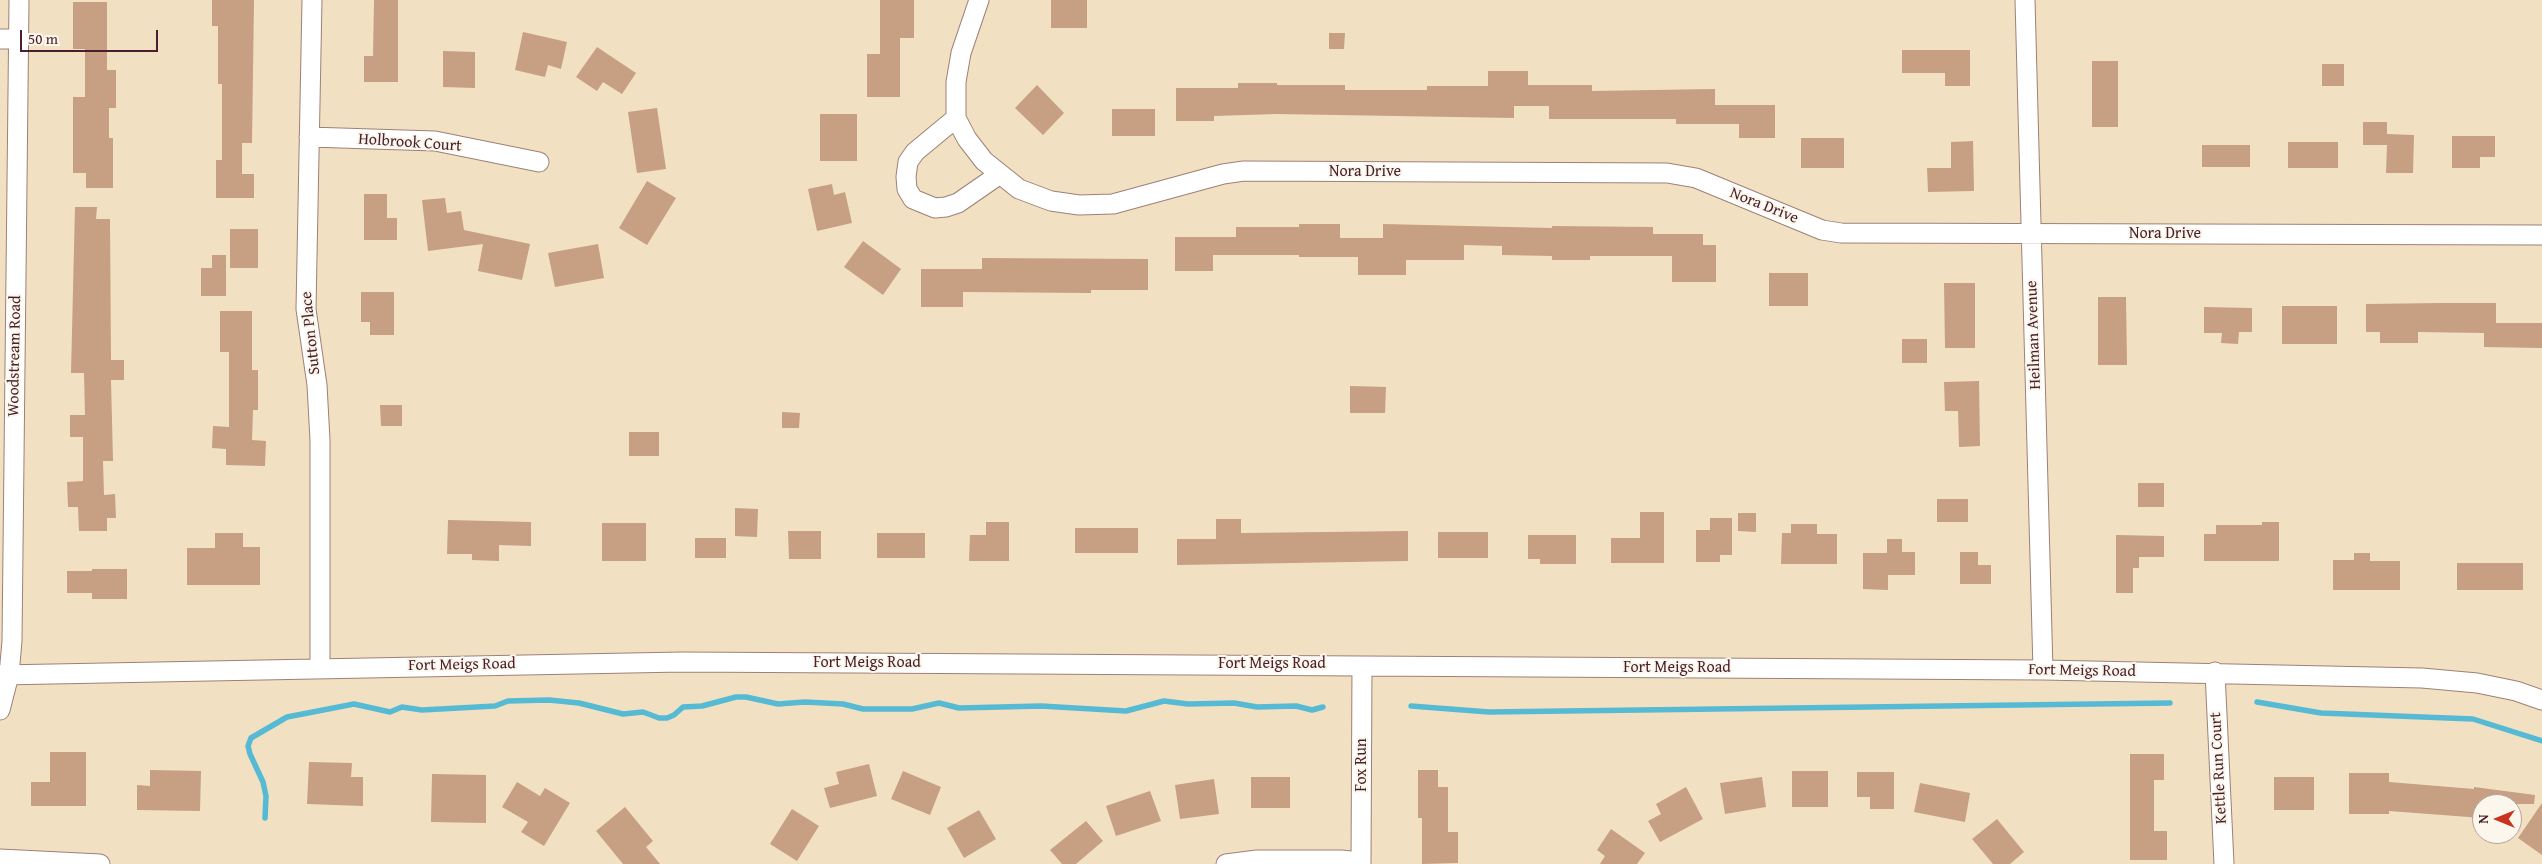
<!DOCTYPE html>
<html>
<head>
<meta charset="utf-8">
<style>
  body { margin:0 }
  #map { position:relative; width:2542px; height:864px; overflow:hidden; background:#f1e1c2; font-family:"Gentium Book Plus",serif }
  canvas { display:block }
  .north { position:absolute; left:2472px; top:794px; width:50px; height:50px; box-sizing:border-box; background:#fbf7ec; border:1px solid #b4a19f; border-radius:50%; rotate:270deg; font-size:14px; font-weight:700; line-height:20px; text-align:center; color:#4a1f2b }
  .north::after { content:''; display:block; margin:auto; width:18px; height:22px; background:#c8321e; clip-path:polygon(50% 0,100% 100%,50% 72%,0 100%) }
  .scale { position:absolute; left:20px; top:30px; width:138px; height:22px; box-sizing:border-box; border:2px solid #4a1f2b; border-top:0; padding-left:6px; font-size:15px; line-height:18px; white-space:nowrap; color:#4a1f2b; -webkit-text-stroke:4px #fbf7ec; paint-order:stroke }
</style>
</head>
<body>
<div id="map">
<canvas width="2542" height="864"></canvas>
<div class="north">N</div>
<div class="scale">50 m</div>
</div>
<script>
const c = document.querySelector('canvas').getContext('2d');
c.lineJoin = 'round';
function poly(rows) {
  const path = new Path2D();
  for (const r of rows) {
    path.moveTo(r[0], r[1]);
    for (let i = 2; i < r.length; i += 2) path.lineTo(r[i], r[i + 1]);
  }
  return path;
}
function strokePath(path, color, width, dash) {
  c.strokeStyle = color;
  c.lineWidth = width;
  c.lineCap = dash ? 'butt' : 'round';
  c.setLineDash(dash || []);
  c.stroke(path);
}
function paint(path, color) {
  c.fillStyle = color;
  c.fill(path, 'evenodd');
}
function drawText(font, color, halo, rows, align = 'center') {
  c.font = font + ' "Gentium Book Plus",serif';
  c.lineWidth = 4;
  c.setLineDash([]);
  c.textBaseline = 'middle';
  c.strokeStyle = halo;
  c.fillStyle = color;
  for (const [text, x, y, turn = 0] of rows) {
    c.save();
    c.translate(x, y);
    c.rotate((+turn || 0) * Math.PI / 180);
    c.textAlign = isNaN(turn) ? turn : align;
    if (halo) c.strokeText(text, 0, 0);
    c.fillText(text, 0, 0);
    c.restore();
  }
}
const stream = poly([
  [2257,702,2321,713,2473,719,2542,741],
  [1411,706,1489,712,2170,703],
  [265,818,266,796,263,782,250,754,248,746,251,738,287,717,354,704,390,712,402,707,422,710,495,706,508,701,549,700,579,703,623,714,643,712,659,718,667,718,674,715,683,707,702,706,736,697,746,697,778,704,805,702,843,704,863,709,912,709,939,703,959,708,1041,706,1126,711,1164,701,1188,704,1234,703,1257,707,1296,706,1312,710,1323,707]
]);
const building = poly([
  [212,0,254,0,252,143,242,143,242,174,254,174,254,198,216,198,216,160,222,160,222,84,218,84,218,26,212,26],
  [374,0,398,0,398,82,364,82,364,56,373,56],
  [880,0,914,0,914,38,900,38,900,97,867,97,867,54,880,54],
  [1051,0,1087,0,1087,28,1051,28],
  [73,2,107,2,107,70,116,70,116,108,109,108,109,138,113,138,113,188,86,188,86,173,73,173,73,97,85,97,85,49,73,49],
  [523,32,567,42,561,69,548,65,545,77,515,70],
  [1329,33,1345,33,1344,49,1329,49],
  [597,47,636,73,622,94,603,82,597,91,576,77],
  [1902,50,1970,50,1970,86,1945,86,1945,73,1902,73],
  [443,51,475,52,475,88,443,87],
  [2092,61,2118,61,2118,127,2092,127],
  [2322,64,2344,64,2344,86,2322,86],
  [1488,71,1528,71,1528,85,1592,85,1592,91,1715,89,1715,105,1775,105,1775,138,1739,138,1739,124,1676,124,1676,119,1549,119,1549,106,1514,106,1514,118,1277,114,1214,116,1214,121,1176,121,1176,88,1238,88,1238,83,1277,83,1277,85,1345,85,1345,90,1427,90,1427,86,1488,86],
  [1037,85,1064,113,1043,135,1015,108],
  [657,108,666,169,637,173,628,112],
  [1112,109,1155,109,1155,136,1112,136],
  [820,114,857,114,857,161,820,161],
  [2363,122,2387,122,2387,134,2414,135,2413,173,2386,173,2387,145,2363,145],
  [2452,136,2495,136,2495,157,2480,157,2480,168,2452,168],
  [1801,138,1844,138,1844,168,1801,168],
  [1973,141,1974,191,1928,192,1927,168,1951,168,1951,142],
  [2288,142,2338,142,2338,168,2288,168],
  [2202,145,2250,145,2250,167,2202,167],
  [647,181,676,198,647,245,619,228],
  [832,184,834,195,845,192,852,223,817,231,808,189],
  [364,194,387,194,387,218,397,218,397,240,364,240],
  [445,198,447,213,461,211,464,230,530,244,522,280,478,271,483,244,428,251,422,200],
  [75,207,97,207,96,219,110,219,111,360,124,360,124,380,111,380,113,461,103,461,104,495,115,494,116,518,107,518,107,531,79,531,78,507,68,507,67,482,83,481,83,437,70,437,70,415,85,415,84,373,71,373],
  [1299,224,1340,224,1340,238,1383,238,1383,224,1552,228,1552,226,1653,227,1653,234,1703,234,1703,245,1716,245,1716,282,1672,282,1672,256,1590,256,1590,260,1552,260,1552,256,1502,255,1502,246,1464,245,1464,260,1406,260,1406,275,1358,275,1358,257,1299,257,1299,255,1213,255,1213,271,1175,271,1175,237,1236,237,1236,227,1299,227],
  [230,229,258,229,258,268,230,268],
  [863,241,901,269,883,295,844,267],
  [598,244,604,278,555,287,548,253],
  [212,255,226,255,226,296,201,296,201,268,212,268],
  [982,258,1148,259,1148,290,1091,290,1091,293,963,292,963,307,921,307,921,269,982,269],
  [1769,273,1808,273,1808,306,1769,306],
  [1944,283,1975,283,1975,348,1945,348],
  [361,292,394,292,394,335,370,335,370,322,361,322],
  [2098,297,2126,297,2127,365,2098,365],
  [2441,303,2496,303,2496,323,2542,323,2542,348,2484,347,2484,333,2418,332,2418,343,2380,343,2380,332,2366,332,2366,304],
  [2282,306,2337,306,2337,344,2282,344],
  [2204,307,2252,308,2252,332,2239,332,2238,344,2221,343,2222,333,2204,333],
  [220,311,252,311,252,370,258,370,258,410,253,410,252,440,266,441,265,466,226,465,226,449,212,448,213,426,229,427,229,352,220,352],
  [1902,339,1927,339,1927,363,1902,363],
  [1979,381,1980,446,1959,447,1958,411,1945,411,1944,382],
  [1350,386,1386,387,1385,413,1350,413],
  [380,405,402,405,402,426,381,426],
  [782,412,800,413,799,428,782,428],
  [629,432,659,432,659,456,629,456],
  [2138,483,2164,483,2164,507,2138,507],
  [1937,499,1968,499,1968,522,1937,522],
  [735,508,758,509,757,537,735,536],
  [1640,512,1664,512,1664,563,1611,563,1611,538,1640,538],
  [1738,513,1756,513,1756,532,1738,531],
  [1710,518,1732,518,1732,555,1720,555,1720,562,1696,562,1696,530,1710,530],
  [1216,519,1241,519,1241,533,1408,531,1408,561,1177,565,1177,539,1216,539],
  [448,520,531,522,531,546,499,545,499,561,472,560,472,554,447,554],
  [986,522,1009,522,1009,561,969,561,970,535,986,535],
  [2262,522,2279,522,2279,561,2204,561,2204,534,2216,534,2216,525,2262,525],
  [602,523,646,523,646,561,602,561],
  [1791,524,1817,524,1817,534,1837,534,1837,564,1781,564,1782,533,1791,533],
  [1075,528,1138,528,1138,553,1075,553],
  [788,531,821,531,821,559,789,559],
  [1438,532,1488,532,1488,558,1438,558],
  [215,533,243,533,243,547,260,547,260,585,187,585,187,548,215,548],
  [877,533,925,533,925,558,877,558],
  [1528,535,1576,535,1576,564,1540,564,1540,559,1528,559],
  [2116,535,2164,536,2164,557,2139,557,2139,568,2133,568,2133,593,2116,593],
  [695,538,726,538,726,558,695,558],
  [1887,539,1902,539,1902,552,1915,552,1915,575,1888,575,1888,590,1863,589,1863,553,1887,553],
  [1960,552,1978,552,1978,565,1991,565,1991,584,1960,584],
  [2354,553,2370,553,2370,561,2400,561,2400,590,2333,590,2333,560,2354,560],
  [2457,563,2523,563,2523,590,2457,590],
  [92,569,127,569,127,599,92,599,92,593,67,593,67,571,92,571],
  [50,752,86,752,86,806,31,806,31,782,50,782],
  [2130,754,2164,754,2164,780,2154,780,2154,831,2167,831,2167,860,2130,860],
  [309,762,352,763,351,777,363,777,363,806,307,804],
  [869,764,877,796,830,808,824,788,839,784,836,772],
  [150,770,201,771,200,811,137,810,137,785,150,786],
  [1418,770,1438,770,1438,787,1448,787,1448,832,1458,832,1458,863,1422,864,1422,818,1418,818],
  [903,771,941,787,930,815,891,799],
  [1792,771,1828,771,1828,807,1792,807],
  [1857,772,1894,772,1894,809,1870,809,1870,797,1857,797],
  [2349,773,2389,773,2389,782,2474,789,2474,787,2535,795,2534,804,2482,804,2482,818,2389,811,2389,814,2349,814],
  [432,774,486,775,486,823,431,822],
  [1251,777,1290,777,1290,808,1251,808],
  [1762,777,1766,807,1725,814,1720,783],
  [2274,777,2314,777,2314,810,2274,810],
  [1214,779,1219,814,1180,819,1175,785],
  [517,782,540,796,545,788,570,803,544,846,521,832,528,822,502,807],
  [1920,783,1970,793,1965,822,1914,812],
  [1686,787,1703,819,1660,842,1648,821,1661,814,1656,804],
  [1150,791,1161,821,1116,836,1106,806],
  [2542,803,2542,855,2518,838],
  [625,807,653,841,646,847,660,864,623,864,596,831],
  [792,809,819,826,797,861,770,844],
  [979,810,996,839,964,858,947,828],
  [1997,819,2024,852,2010,864,1993,864,1972,839],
  [1086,821,1103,841,1076,864,1062,864,1050,850],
  [1611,829,1645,853,1637,864,1600,864,1605,856,1597,850]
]);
const minor = poly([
  [312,0,306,309,317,385,320,440,320,667],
  [979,0,961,53,956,82,956,118,967,139,984,161,1019,189,1051,201,1079,205,1113,204,1223,174,1244,171,1667,173,1696,178,1822,230,1841,233,2542,235],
  [2025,0,2043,670],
  [0,39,18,39],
  [956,118,915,152,908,162,906,177,907,189,913,199,935,208,946,207,958,203,1000,174],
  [309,137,435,141,539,162],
  [2215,672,2224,864],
  [0,675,682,662,2043,670,2422,678,2477,683,2516,691,2542,700],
  [0,710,9,675,12,641,19,0],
  [0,859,100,864],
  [1226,864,1257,860,1341,860,1361,862],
  [1361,864,1362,666]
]);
const streetNames = [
  ["Holbrook Court",410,143,4],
  ["Nora Drive",1365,172],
  ["Nora Drive",1764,206,22],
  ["Nora Drive",2165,234],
  ["Sutton Place",311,333,-96],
  ["Heilman Avenue",2034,335,-92],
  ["Woodstream Road",15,356,-89],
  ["Fort Meigs Road",867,663],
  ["Fort Meigs Road",1272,664],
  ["Fort Meigs Road",462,665,-1],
  ["Fort Meigs Road",1677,668],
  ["Fort Meigs Road",2082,671,1],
  ["Fox Run",1362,765,-90],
  ["Kettle Run Court",2219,768,-93]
];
strokePath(stream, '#56bad4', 5.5);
paint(building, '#c79f83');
strokePath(minor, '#9e8076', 21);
strokePath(minor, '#fff', 19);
drawText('16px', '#4a1f2b', '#fbf7ec', streetNames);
</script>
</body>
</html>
